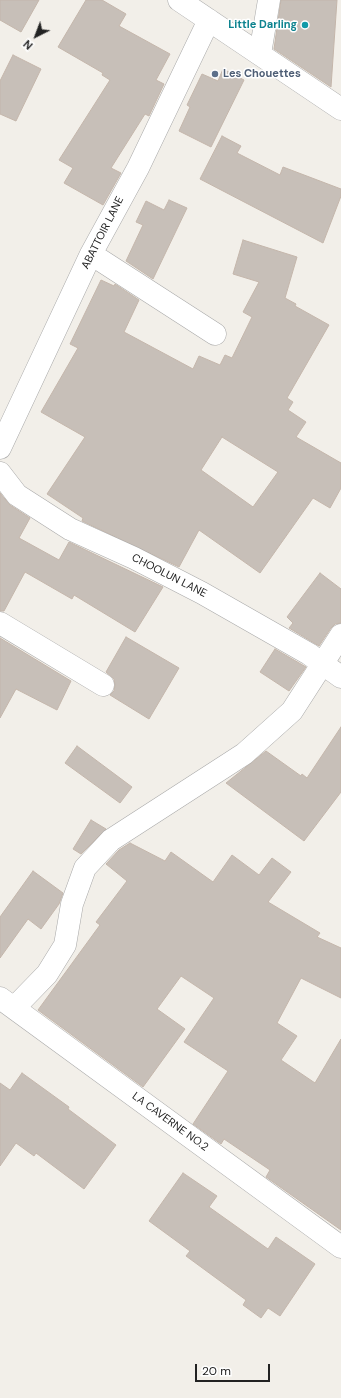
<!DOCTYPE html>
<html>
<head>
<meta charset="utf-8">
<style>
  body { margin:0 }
  #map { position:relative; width:341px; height:1398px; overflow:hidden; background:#f2efe9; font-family:"DM Sans",sans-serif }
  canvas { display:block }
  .north { position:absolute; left:16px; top:16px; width:40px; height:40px; -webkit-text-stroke:3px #fff; paint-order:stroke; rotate:222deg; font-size:11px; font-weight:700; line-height:16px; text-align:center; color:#222 }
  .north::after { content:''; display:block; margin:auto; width:14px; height:18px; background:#222; clip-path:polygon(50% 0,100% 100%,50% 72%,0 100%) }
  .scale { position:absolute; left:195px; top:1364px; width:75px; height:18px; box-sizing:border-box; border:2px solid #222; border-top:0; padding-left:5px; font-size:12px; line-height:14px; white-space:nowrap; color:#222; -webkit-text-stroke:3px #fff; paint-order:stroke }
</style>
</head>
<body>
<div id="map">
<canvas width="341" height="1398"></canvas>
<div class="north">N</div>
<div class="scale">20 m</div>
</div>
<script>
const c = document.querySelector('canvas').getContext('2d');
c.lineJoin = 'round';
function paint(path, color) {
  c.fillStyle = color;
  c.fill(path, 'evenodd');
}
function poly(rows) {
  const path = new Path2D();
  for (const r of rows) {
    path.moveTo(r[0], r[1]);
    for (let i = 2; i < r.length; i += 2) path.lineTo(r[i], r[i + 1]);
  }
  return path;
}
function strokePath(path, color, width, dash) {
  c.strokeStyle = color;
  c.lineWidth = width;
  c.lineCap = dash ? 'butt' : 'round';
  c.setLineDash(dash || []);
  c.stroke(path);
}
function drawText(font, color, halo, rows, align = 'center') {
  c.font = font + ' "DM Sans",sans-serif';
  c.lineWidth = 3;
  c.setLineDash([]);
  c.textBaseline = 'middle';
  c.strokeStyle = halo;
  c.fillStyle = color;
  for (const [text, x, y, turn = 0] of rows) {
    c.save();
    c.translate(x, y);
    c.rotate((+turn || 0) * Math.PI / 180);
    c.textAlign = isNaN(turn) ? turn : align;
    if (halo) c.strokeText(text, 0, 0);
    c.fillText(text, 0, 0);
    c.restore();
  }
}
const building = poly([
  [0,0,39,0,21,32,0,20,0,0],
  [86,0,102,0,126,14,119,26,170,54,156,80,164,84,149,116,145,114,111,168,121,173,103,205,64,183,73,168,59,160,110,80,102,75,103,73,58,47,86,0],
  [281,0,337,0,331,87,274,49,281,0],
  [13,55,41,69,16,121,0,114,0,81,13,55],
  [223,69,244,80,211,147,179,131,190,107,187,105,202,74,218,81,223,69],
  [222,136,241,146,237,153,280,175,283,167,341,189,341,196,323,243,200,179,222,136],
  [169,200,187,208,153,279,126,261,143,225,136,222,146,201,164,210,169,200],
  [243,240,297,257,285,298,296,304,295,306,329,325,287,398,293,402,288,410,306,422,296,437,341,463,341,488,330,508,313,498,260,573,199,530,179,567,82,521,83,518,47,494,85,437,41,412,78,348,70,344,101,280,114,286,115,284,139,300,124,332,193,369,199,356,220,365,225,355,232,358,252,317,243,312,259,282,233,274,243,240],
  [222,437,278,472,253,507,201,470,222,437],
  [0,493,10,505,30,518,19,538,59,560,69,542,163,587,135,632,74,595,72,599,25,572,4,611,0,611,0,493],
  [320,573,341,589,341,623,335,624,331,628,319,646,289,628,293,623,287,617,320,573],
  [126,637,179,668,149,719,110,695,114,691,115,685,114,679,106,672,126,637],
  [0,638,71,681,57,710,16,689,0,718,0,638],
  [275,649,306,667,289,691,260,672,275,649],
  [341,727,341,792,304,841,226,783,266,751,301,776,302,774,307,778,341,727],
  [77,746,132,787,120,803,65,763,77,746],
  [91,820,106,829,81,854,73,849,91,820],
  [130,843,165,861,171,852,213,882,232,855,259,875,272,858,291,872,268,902,320,933,317,937,341,948,341,998,301,978,277,1023,297,1036,281,1060,315,1083,341,1039,341,1230,266,1177,270,1170,224,1139,221,1144,193,1124,228,1071,184,1042,214,998,181,976,157,1009,185,1029,143,1087,38,1010,100,925,96,922,127,881,106,864,119,850,130,843],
  [33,871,63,893,59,904,41,929,28,919,0,958,0,917,33,871],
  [22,1073,69,1107,68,1109,116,1145,84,1189,36,1153,34,1156,16,1143,0,1166,0,1083,10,1090,22,1073],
  [183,1173,217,1196,209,1207,268,1249,276,1237,315,1264,280,1316,268,1308,261,1318,243,1305,246,1300,186,1256,190,1251,149,1221,183,1173]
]);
const minor = poly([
  [179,0,341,109],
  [260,54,269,0],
  [91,254,215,334],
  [0,448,91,254,138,168,209,20],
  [0,473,17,495,70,529,134,558,202,593,309,654,341,677],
  [0,623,103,685],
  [0,998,341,1247],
  [14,1008,47,974,65,945,72,904,85,868,111,840,244,754,292,711,341,635]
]);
const markers = [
  [305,25,4,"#0f9aa8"],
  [215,74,4,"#5c6f8a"]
];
const cultureNames = [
  ["Little Darling",297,25]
];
const serviceNames = [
  ["Les Chouettes",223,74]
];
const streetNames = [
  ["ABATTOIR LANE",103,233,-63],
  ["CHOOLUN LANE",169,576,27],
  ["LA CAVERNE NO.2",170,1122,36]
];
paint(building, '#c7bfb8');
strokePath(building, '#c4b6ab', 1);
strokePath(minor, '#a9a9a9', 23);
strokePath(minor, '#fff', 22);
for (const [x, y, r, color] of markers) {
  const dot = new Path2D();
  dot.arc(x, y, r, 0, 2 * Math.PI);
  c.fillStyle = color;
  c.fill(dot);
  strokePath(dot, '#fff', 1.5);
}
drawText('bold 11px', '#0d838f', '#fff', cultureNames, 'right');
drawText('bold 11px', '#4e5e75', '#fff', serviceNames, 'left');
drawText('11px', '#222', '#fff', streetNames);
</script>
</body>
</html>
